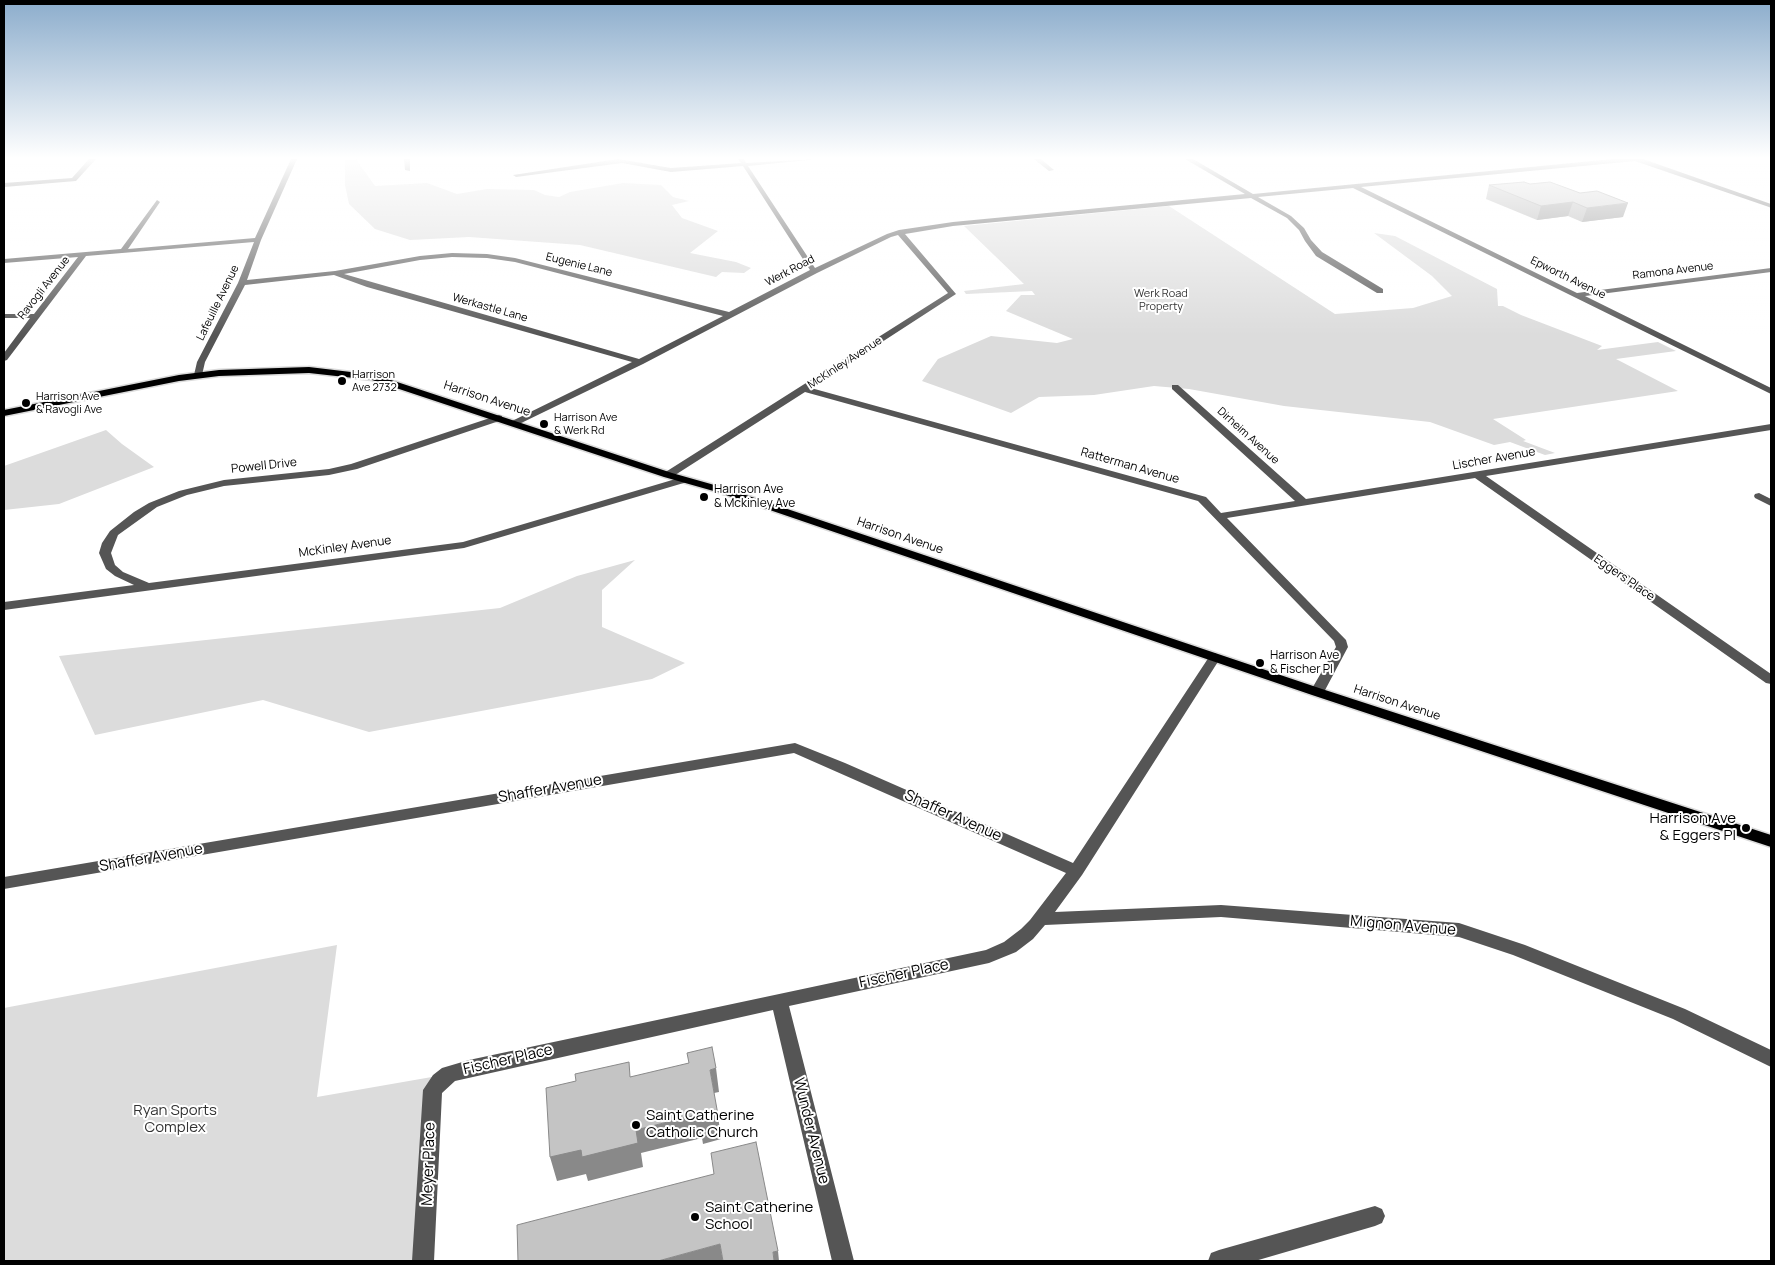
<!DOCTYPE html>
<html>
<head>
<meta charset="utf-8">
<style>
  body { margin:0 }
  #map { position:relative; width:1775px; height:1265px; overflow:hidden; background:#fff; font-family:Manrope,sans-serif }
  canvas { display:block }
  .frame { position:absolute; inset:0; border:5px solid #000; pointer-events:none }
</style>
</head>
<body>
<div id="map">
<canvas width="1775" height="1265"></canvas>
<div class="frame"></div>
</div>
<script>
const c = document.querySelector('canvas').getContext('2d');
c.lineJoin = 'round';
function paint(path, color) {
  c.fillStyle = color;
  c.fill(path, 'evenodd');
}
function poly(rows) {
  const path = new Path2D();
  for (const r of rows) {
    path.moveTo(r[0], r[1]);
    for (let i = 2; i < r.length; i += 2) path.lineTo(r[i], r[i + 1]);
  }
  return path;
}
function strokePath(path, color, width, dash) {
  c.strokeStyle = color;
  c.lineWidth = width;
  c.lineCap = dash ? 'butt' : 'round';
  c.setLineDash(dash || []);
  c.stroke(path);
}
function drawText(font, color, halo, rows, align = 'center') {
  c.font = font + ' Manrope,sans-serif';
  c.lineWidth = 4;
  c.setLineDash([]);
  c.textBaseline = 'middle';
  c.strokeStyle = halo;
  c.fillStyle = color;
  for (const [text, x, y, turn = 0] of rows) {
    c.save();
    c.translate(x, y);
    c.rotate((+turn || 0) * Math.PI / 180);
    c.textAlign = isNaN(turn) ? turn : align;
    if (halo) c.strokeText(text, 0, 0);
    c.fillText(text, 0, 0);
    c.restore();
  }
}
const green = poly([
  [345,159,356,159,375,186,427,183,457,194,487,189,534,190,545,195,559,197,570,192,623,183,661,185,673,197,689,201,672,205,682,218,718,231,690,253,736,262,751,268,744,273,722,272,716,277,580,245,469,237,410,240,375,229,349,204,345,185],
  [1169,206,1335,314,1413,308,1452,296,1432,276,1374,233,1395,236,1497,289,1498,306,1503,306,1521,315,1602,346,1597,350,1658,342,1676,351,1616,359,1678,391,1493,419,1526,440,1523,441,1555,453,1545,455,1510,442,1494,445,1430,422,1284,406,1189,389,1154,386,1094,395,1039,397,1011,413,922,381,938,359,991,336,1057,343,1073,339,1006,311,1021,295,1035,295,1032,291,966,294,964,291,1024,284,964,226],
  [106,430,122,444,154,467,59,504,4,510,4,466],
  [635,560,602,590,602,627,685,663,652,679,369,732,263,700,95,735,59,656,500,608,577,576],
  [337,945,317,1097,449,1074,440,1081,423,1261,4,1261,4,1008]
]);
const minor = poly([
  [89,159,96,159,76,181,4,187,4,183,72,178,89,159],
  [291,159,297,159,261,240,247,280,335,271,420,256,452,253,487,254,515,258,729,312,810,270,743,166,671,172,622,163,516,177,513,175,618,159,671,168,741,163,738,159,744,159,746,163,818,159,748,166,815,268,887,234,899,230,953,222,1245,194,1185,159,1193,159,1253,194,1613,159,1643,159,1771,204,1771,208,1769,207,1635,161,1361,187,1577,293,1771,268,1771,272,1585,296,1771,388,1771,394,1353,188,1258,197,1291,216,1304,228,1311,240,1322,252,1383,289,1383,293,1377,293,1316,256,1305,241,1299,230,1287,218,1251,198,953,226,905,234,956,294,811,388,1206,497,1221,513,1295,501,1172,389,1172,385,1178,385,1306,499,1771,424,1771,430,1486,476,1771,674,1771,684,1766,683,1475,478,1227,518,1346,640,1348,647,1324,692,1317,696,1310,692,1336,647,1334,641,1198,501,805,392,672,477,664,477,663,475,664,473,948,293,898,235,891,237,817,273,643,364,515,426,510,423,512,421,632,362,367,287,334,275,245,285,205,362,202,375,201,377,195,377,194,375,197,362,238,283,254,242,86,256,7,360,4,361,4,353,30,318,4,318,4,314,34,314,78,257,4,263,4,259,121,249,157,200,160,202,128,249,255,238,291,159],
  [452,257,487,258,515,262,723,316,639,359,344,274,420,260,452,257],
  [404,159,410,159,410,171,405,170,404,159],
  [1034,159,1041,159,1054,170,1049,171,1034,159],
  [499,415,502,416,502,420,357,469,329,475,224,486,187,495,157,507,118,535,111,553,115,565,123,572,149,583,463,542,679,478,687,478,688,480,687,482,464,548,4,610,4,602,134,585,115,576,106,569,99,553,102,543,110,531,134,512,149,503,179,491,224,480,329,469,351,464,499,415],
  [1759,493,1771,499,1771,506,1755,498,1754,496,1755,494,1759,493],
  [1215,653,1221,657,1082,875,1055,912,1221,905,1459,923,1525,945,1685,1009,1771,1050,1771,1067,1673,1019,1513,955,1459,937,1221,917,1045,925,1033,939,1016,952,989,963,789,1006,854,1261,832,1261,773,1010,455,1081,442,1093,434,1261,412,1261,423,1090,433,1075,442,1068,469,1060,986,950,1004,942,1021,929,1030,920,1066,873,794,753,4,889,4,877,795,743,845,763,1073,863,1209,657,1215,653],
  [1375,1206,1382,1209,1385,1216,1382,1223,1375,1226,1255,1261,1208,1261,1211,1253,1219,1250,1375,1206]
]);
const major = poly([
  [309,367,376,375,672,473,725,488,1322,689,1771,835,1771,847,1312,695,717,492,664,477,372,380,309,373,219,376,179,381,4,416,4,410,179,375,219,370,309,367]
]);
const wall = poly([
  [1530,184,1623,217,1582,222,1568,216,1537,220,1486,199,1489,185]
]);
const shadedWall = poly([
  [1573,202,1568,216,1537,220,1541,206],
  [1628,203,1623,217,1582,222,1587,208],
  [716,1068,719,1092,714,1093,710,1070],
  [699,1114,718,1115,721,1139,703,1144,702,1138,641,1153,643,1167,588,1181,586,1174,557,1181,550,1157,636,1130],
  [720,1244,723,1261,658,1261],
  [778,1251,779,1261,774,1261,773,1252]
]);
const building = poly([
  [1524,182,1530,184,1550,182,1580,193,1597,191,1628,203,1587,208,1573,202,1541,206,1489,185,1524,182],
  [712,1047,716,1068,710,1070,718,1115,699,1120,699,1114,636,1130,638,1143,582,1157,581,1150,550,1157,546,1088,576,1081,575,1074,629,1062,630,1077,689,1063,687,1053,712,1047],
  [756,1142,778,1251,773,1252,774,1261,723,1261,720,1244,658,1261,518,1261,517,1225,714,1174,711,1153,756,1142]
]);
const markers = [
  [342,381,5,"#000"],
  [26,403,5,"#000"],
  [544,424,5,"#000"],
  [704,497,5,"#000"],
  [1260,663,5,"#000"],
  [1746,828,5,"#000"],
  [636,1125,5,"#000"],
  [695,1217,5,"#000"]
];
const farStreetnames = [
  ["Eugenie Lane",579,265,14],
  ["Werk Road",790,271,-28],
  ["Ramona Avenue",1673,271,-7],
  ["Epworth Avenue",1568,278,26],
  ["Ravogli Avenue",44,288,-52],
  ["Lafeuille Avenue",218,303,-64],
  ["Werkastle Lane",490,308,16],
  ["McKinley Avenue",845,363,-33],
  ["Dirheim Avenue",1248,436,42]
];
const farParknames = [
  ["Werk Road",1161,294],
  ["Property",1161,307]
];
const farPoinames = [
  ["Harrison",352,375],
  ["Ave 2732",352,388],
  ["Harrison Ave",36,397],
  ["& Ravogli Ave",36,410],
  ["Harrison Ave",554,418],
  ["& Werk Rd",554,431]
];
const streetNames = [
  ["Harrison Avenue",487,399,18],
  ["Lischer Avenue",1494,459,-10],
  ["Powell Drive",264,466,-6],
  ["Ratterman Avenue",1130,466,16],
  ["Harrison Avenue",900,536,19],
  ["McKinley Avenue",345,547,-8],
  ["Eggers Place",1624,578,35],
  ["Harrison Avenue",1397,703,18]
];
const poiNames = [
  ["Harrison Ave",714,490],
  ["& Mckinley Ave",714,504],
  ["Harrison Ave",1270,656],
  ["& Fischer Pl",1270,670]
];
const nearStreetnames = [
  ["Shaffer Avenue",550,789,-10],
  ["Shaffer Avenue",953,816,24],
  ["Shaffer Avenue",151,858,-10],
  ["Mignon Avenue",1403,926,5],
  ["Fischer Place",904,974,-12],
  ["Fischer Place",508,1060,-13],
  ["Wunder Avenue",811,1131,76],
  ["Meyer Place",429,1164,-88]
];
const nearPoinames = [
  ["Harrison Ave",1736,819,"right"],
  ["& Eggers Pl",1736,836,"right"],
  ["Saint Catherine",646,1116],
  ["Catholic Church",646,1133],
  ["Saint Catherine",705,1208],
  ["School",705,1225]
];
const nearParknames = [
  ["Ryan Sports",175,1111],
  ["Complex",175,1128]
];
paint(green, '#dcdcdc');
strokePath(major, '#dbdbdb', 3);
paint(minor, '#555');
paint(major, '#000');
paint(wall, '#a9a9a9');
paint(shadedWall, '#898989');
paint(building, '#c4c4c4');
strokePath(building, '#898989', 1);
const sky = c.createLinearGradient(0, 0, 0, 336);
sky.addColorStop(0, '#8cadcc');
sky.addColorStop(0.47, '#fff');
sky.addColorStop(1, '#ffffff00');
c.fillStyle = sky;
c.fillRect(0, 0, 1775, 336);
for (const [x, y, r, color] of markers) {
  const dot = new Path2D();
  dot.arc(x, y, r, 0, 2 * Math.PI);
  c.fillStyle = color;
  c.fill(dot);
  strokePath(dot, '#fff', 2);
}
drawText('11px', '#000', '#fff', farStreetnames);
drawText('11px', '#333', '#fff', farParknames);
drawText('11px', '#000', '#fff', farPoinames, 'left');
drawText('12px', '#000', '#fff', streetNames);
drawText('12px', '#000', '#fff', poiNames, 'left');
drawText('15px', '#000', '#fff', nearStreetnames);
drawText('15px', '#000', '#fff', nearPoinames, 'left');
drawText('15px', '#333', '#fff', nearParknames);
</script>
</body>
</html>
